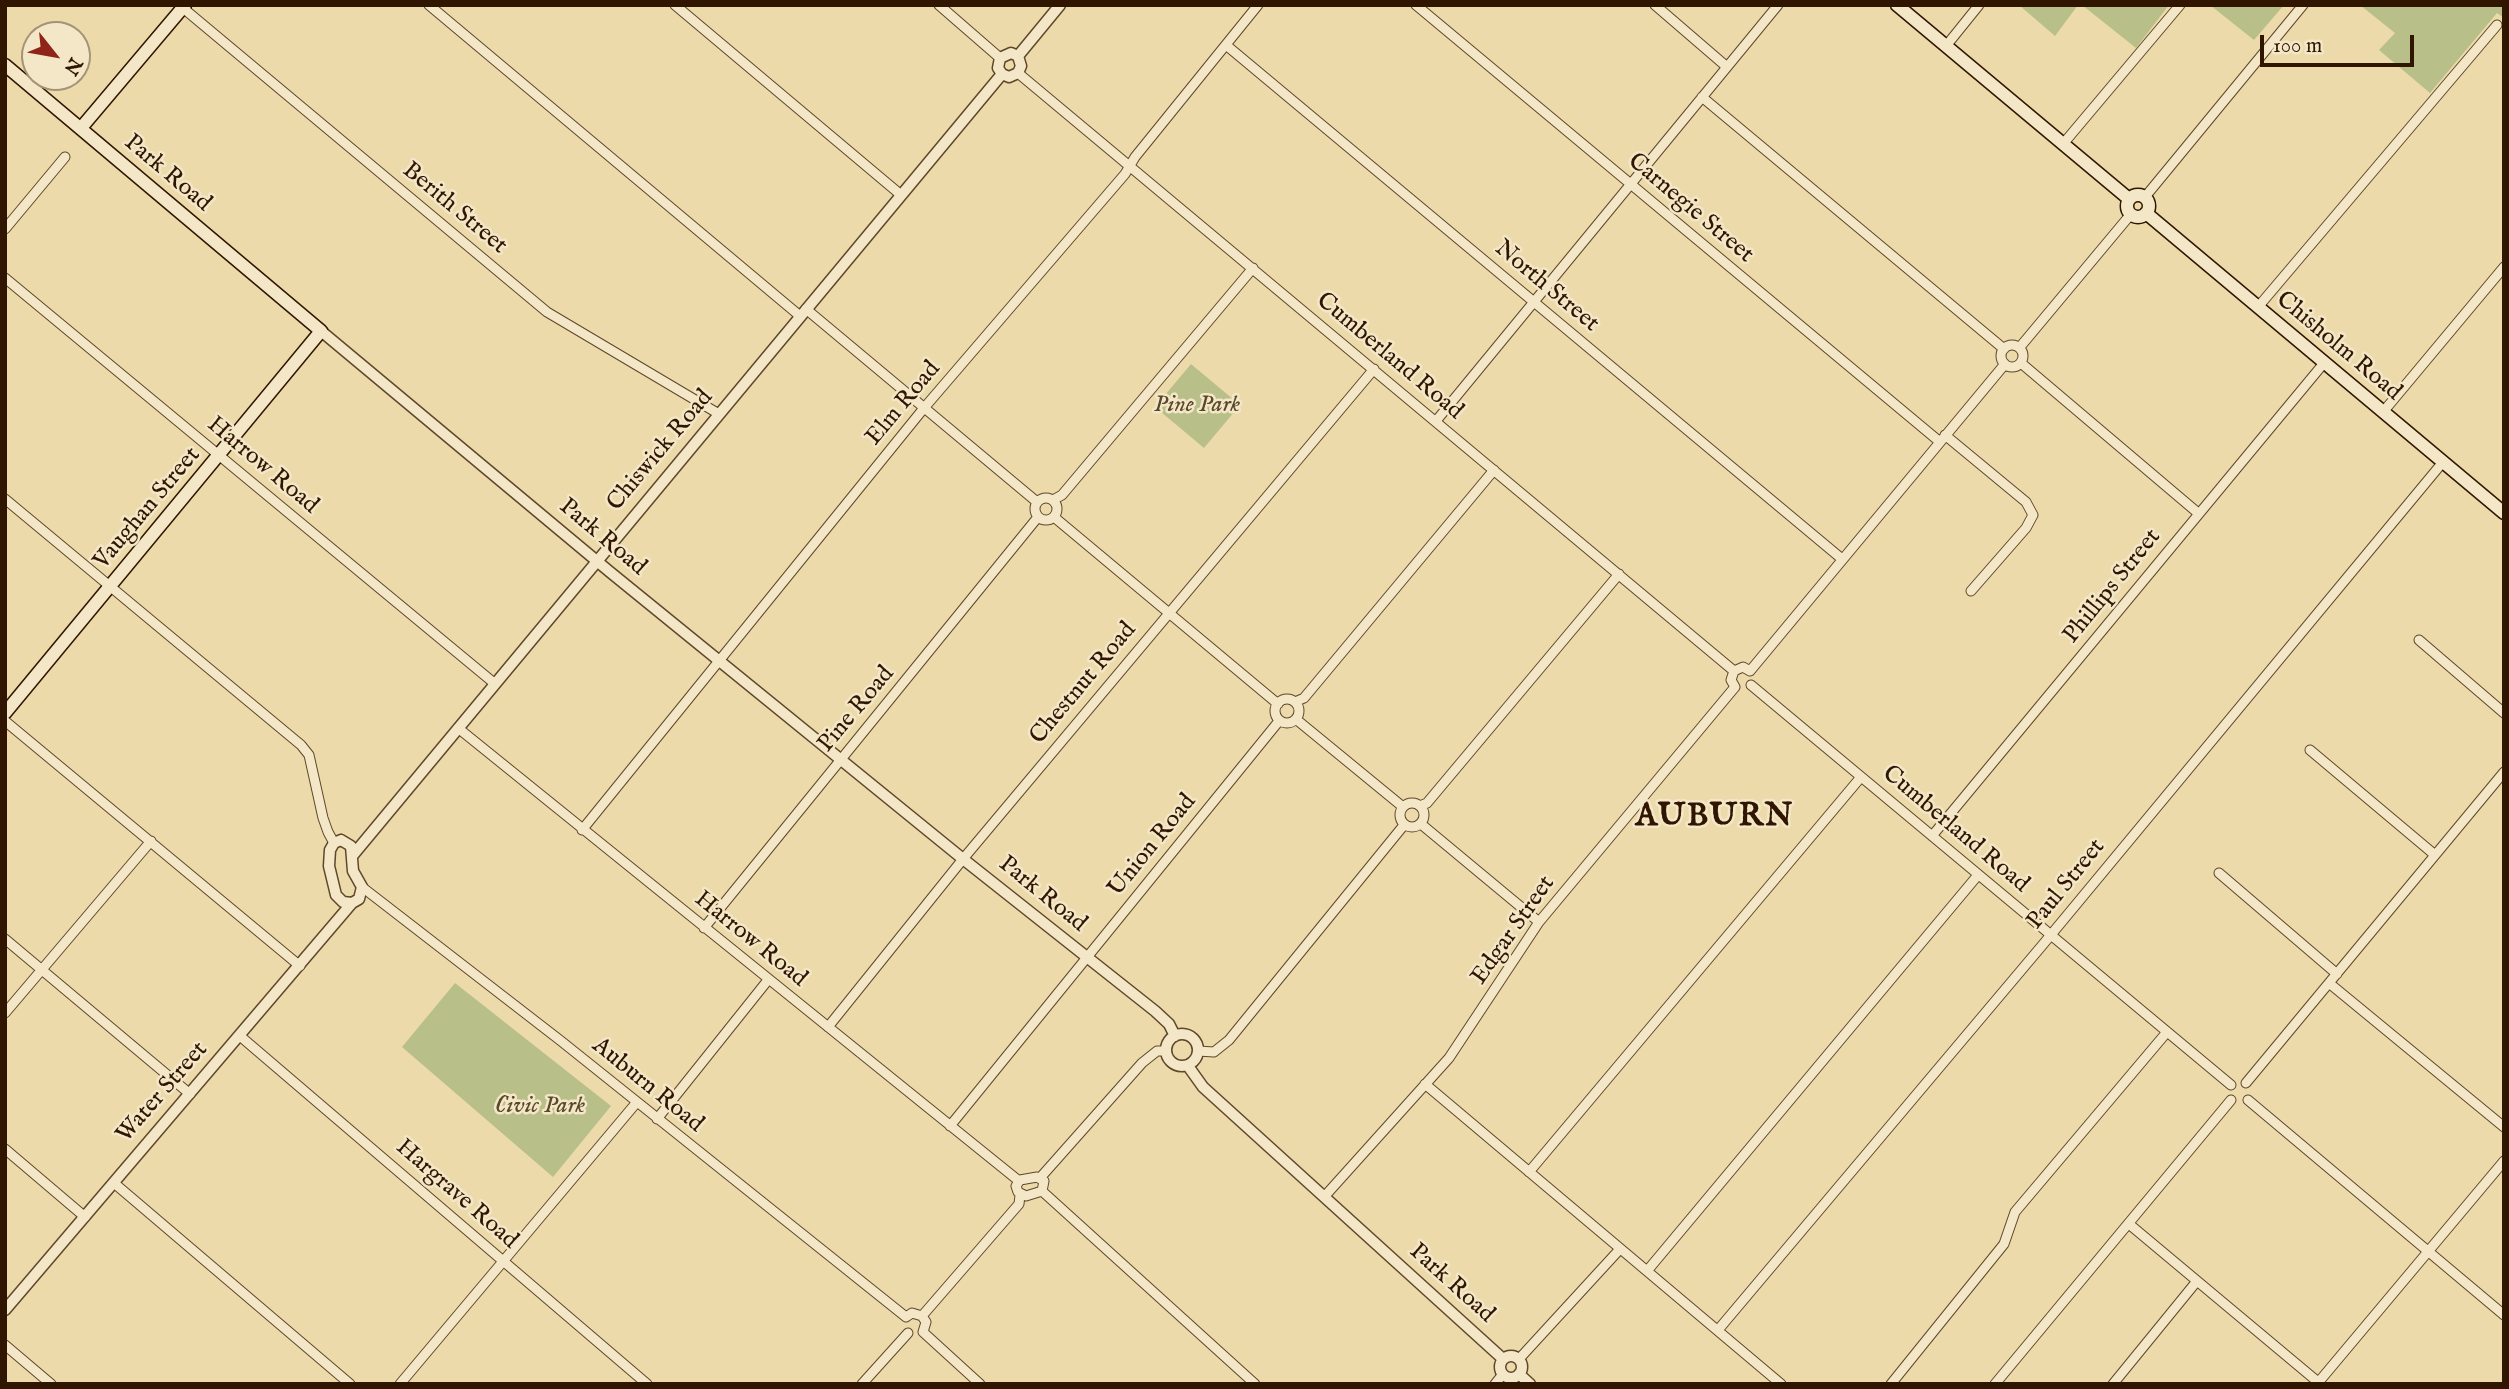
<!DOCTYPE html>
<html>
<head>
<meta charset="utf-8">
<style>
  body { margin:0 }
  #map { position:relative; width:2509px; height:1389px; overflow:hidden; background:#ecdaaa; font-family:"IM FELL English",serif }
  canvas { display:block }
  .frame { position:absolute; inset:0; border:7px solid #301600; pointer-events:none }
  .north { position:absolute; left:21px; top:21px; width:70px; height:70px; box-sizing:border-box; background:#f3e7c8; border:2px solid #a59378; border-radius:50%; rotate:121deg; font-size:19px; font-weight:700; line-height:28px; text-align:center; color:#301600 }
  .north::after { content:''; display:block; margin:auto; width:24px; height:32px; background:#8f2418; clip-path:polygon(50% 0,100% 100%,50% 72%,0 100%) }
  .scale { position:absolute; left:2260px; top:35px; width:154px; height:32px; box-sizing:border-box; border:4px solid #301600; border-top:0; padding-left:9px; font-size:21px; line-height:24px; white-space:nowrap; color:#301600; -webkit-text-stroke:5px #f3e7c8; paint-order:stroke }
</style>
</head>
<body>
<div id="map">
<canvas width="2509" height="1389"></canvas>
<div class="frame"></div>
<div class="north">N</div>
<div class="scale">100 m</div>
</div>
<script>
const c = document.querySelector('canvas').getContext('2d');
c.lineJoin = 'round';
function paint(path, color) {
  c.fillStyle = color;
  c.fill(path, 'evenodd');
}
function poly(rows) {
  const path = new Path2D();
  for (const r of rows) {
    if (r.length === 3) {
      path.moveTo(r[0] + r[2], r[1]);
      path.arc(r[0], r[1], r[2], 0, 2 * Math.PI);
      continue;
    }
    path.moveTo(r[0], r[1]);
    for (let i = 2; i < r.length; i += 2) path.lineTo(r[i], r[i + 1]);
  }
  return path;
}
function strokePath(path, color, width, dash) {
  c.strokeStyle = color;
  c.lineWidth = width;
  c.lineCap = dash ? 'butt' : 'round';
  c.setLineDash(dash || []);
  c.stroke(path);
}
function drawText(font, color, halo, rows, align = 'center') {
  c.font = font + ' "IM FELL English",serif';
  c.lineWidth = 5;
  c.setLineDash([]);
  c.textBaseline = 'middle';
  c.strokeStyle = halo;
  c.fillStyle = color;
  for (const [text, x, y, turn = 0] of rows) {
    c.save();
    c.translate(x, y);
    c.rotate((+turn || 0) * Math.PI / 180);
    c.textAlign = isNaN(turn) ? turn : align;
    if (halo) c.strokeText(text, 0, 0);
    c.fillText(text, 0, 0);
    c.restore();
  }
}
const green = poly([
  [2019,5,2078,5,2055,36],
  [2082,5,2169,5,2136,48],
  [2210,5,2284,5,2254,40],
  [2360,5,2504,5,2504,18,2497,13,2430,93,2379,50,2395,33],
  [1191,364,1240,405,1204,448,1155,407],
  [455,983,611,1106,553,1177,402,1047]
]);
const minor = poly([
  [429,5,800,316],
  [675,5,901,195],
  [939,5,1000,58],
  [1416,5,1940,442],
  [1655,5,1727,67],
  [183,8,547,312,719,414],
  [1226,45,1842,559],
  [1946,46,1979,5],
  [1018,73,1734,671],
  [1702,97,2004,349],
  [2063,144,2180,5],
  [2145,197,2303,5],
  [5,229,65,157],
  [5,278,494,683],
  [2258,307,2497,25],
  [806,309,1037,502],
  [2012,356,11],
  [2020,347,2131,214],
  [2021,363,2198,513],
  [2383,412,2504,267],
  [1436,421,1778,5],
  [1945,435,2026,502,2033,515,2026,528,1971,591],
  [1046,509,11],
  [5,499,301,745,309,755,323,818,328,832,334,843],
  [1053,500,1062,495,1253,268],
  [1054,517,1278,704],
  [2419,640,2504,713],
  [1750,671,2005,364],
  [1751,685,2231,1085],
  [1735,687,1731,680,1734,671,1743,667,1750,671],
  [1287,711,12],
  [1295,702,1304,698,1494,470],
  [1297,720,1403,807],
  [5,721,300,966],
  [458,728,1019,1181],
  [2310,750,2435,855],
  [1412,815,12],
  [1420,806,1427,803,1619,574],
  [1421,824,1539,922],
  [582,830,924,408,1125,174,1135,157,1258,5],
  [1932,836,2324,363],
  [2219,873,2337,974],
  [362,887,561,1041,906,1317],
  [704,928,1038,517],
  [5,939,190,1094],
  [2329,983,2504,1127],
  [5,1013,151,841],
  [828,1027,963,859,1374,369],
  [240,1036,647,1384],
  [1198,1051,1214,1052,1229,1040,1404,825],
  [2246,1083,2504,772],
  [1425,1084,1781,1384],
  [2248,1100,2504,1315],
  [657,1119,768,980],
  [950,1126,1279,721],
  [5,1149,85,1217],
  [1529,1172,1861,777],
  [1037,1177,1044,1181,1042,1191,1026,1196,1018,1192,1016,1186,1020,1180,1037,1177],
  [1040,1178,1142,1063,1157,1051,1166,1051],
  [114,1183,350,1384],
  [1042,1191,1255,1384],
  [1324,1197,1449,1058,1539,922,1735,687],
  [2129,1224,2318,1382],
  [1647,1271,1978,875],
  [922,1316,1019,1204,1020,1195],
  [906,1317,912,1313,922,1316,926,1322,923,1332],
  [1718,1330,2045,942,2443,462],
  [923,1332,980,1384],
  [5,1345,51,1384],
  [1519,1359,1620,1249],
  [400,1384,637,1102],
  [862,1384,908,1333],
  [1495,1384,1503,1374],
  [1891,1384,2004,1244,2015,1212,2167,1032],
  [1995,1384,2231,1100],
  [2113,1384,2197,1281],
  [2317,1384,2504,1161]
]);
const tertiary = poly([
  [1018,56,1060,5],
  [1002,74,998,68,1000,58,1011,53,1018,56],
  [1002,74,1009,77,1018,73,1021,66,1018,56],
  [321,331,610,572,963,859,1155,1011,1169,1024,1175,1036],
  [341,840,351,846,353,871,362,887,359,899,352,903,343,902,336,895,329,866,330,850,334,843,341,840],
  [353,855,1002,74],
  [1182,1050,16],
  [1188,1066,1203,1087,1503,1359],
  [5,1310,352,903],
  [1511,1367,11],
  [1519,1374,1530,1384]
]);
const secondary = poly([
  [1897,5,2129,199],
  [5,65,321,331,5,713],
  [81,128,185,5],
  [2138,206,11],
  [2146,213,2504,513]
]);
const streetNames = [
  ["Park Road",167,174,40],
  ["Berith Street",454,209,40],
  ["Carnegie Street",1690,209,40],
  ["North Street",1546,287,40],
  ["Chisholm Road",2338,347,40],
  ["Cumberland Road",1389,357,40],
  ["Elm Road",904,404,-50],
  ["Chiswick Road",661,451,-50],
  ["Harrow Road",262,466,40],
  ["Vaughan Street",148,509,-50],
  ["Park Road",602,538,40],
  ["Phillips Street",2113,587,-51],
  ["Chestnut Road",1084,684,-50],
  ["Pine Road",857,710,-50],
  ["Cumberland Road",1955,830,40],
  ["Union Road",1153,846,-51],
  ["Paul Street",2067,885,-51],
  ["Park Road",1042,895,39],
  ["Edgar Street",1514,931,-55],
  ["Harrow Road",750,940,39],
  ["Auburn Road",647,1086,39],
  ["Water Street",163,1093,-49],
  ["Hargrave Road",456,1195,41],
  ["Park Road",1451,1284,42]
];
const parkNames = [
  ["Pine Park",1197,406],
  ["Civic Park",540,1107]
];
const districtNames = [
  ["AUBURN",1715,818]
];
paint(green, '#b8bf88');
strokePath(minor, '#5f472a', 11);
strokePath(tertiary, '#5f472a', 13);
strokePath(secondary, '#301600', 15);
strokePath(minor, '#f3e7c8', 9);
strokePath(tertiary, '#f3e7c8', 10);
strokePath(secondary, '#f3e7c8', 12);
drawText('24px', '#301600', '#f3e7c8', streetNames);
drawText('italic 24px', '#594929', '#f3e7c8', parkNames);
c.letterSpacing = '2px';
drawText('bold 32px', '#301600', '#f3e7c8', districtNames);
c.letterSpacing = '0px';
</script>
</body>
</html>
